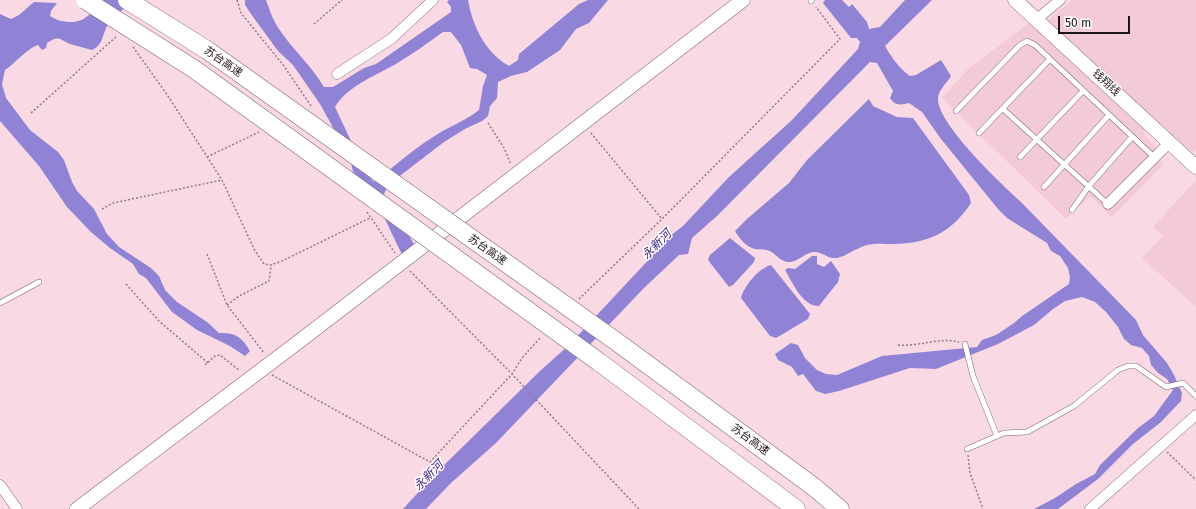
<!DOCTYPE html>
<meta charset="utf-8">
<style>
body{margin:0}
#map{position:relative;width:1196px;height:509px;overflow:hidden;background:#f9dae4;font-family:"Fira Sans",sans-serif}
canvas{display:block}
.scale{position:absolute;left:1058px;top:16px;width:72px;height:18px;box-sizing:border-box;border:2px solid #1f1518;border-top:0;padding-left:5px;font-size:12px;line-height:14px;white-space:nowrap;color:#1f1518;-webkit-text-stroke:3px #fff;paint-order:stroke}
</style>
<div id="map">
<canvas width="1196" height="509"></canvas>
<div class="scale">50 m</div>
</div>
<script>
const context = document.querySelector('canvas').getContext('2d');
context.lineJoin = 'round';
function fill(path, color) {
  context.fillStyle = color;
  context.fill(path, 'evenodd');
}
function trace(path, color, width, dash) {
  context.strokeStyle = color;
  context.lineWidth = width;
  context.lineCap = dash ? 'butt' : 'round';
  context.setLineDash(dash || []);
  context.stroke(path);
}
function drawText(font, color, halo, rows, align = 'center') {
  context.font = font + ' "Fira Sans","Noto Sans SC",sans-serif';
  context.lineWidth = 3;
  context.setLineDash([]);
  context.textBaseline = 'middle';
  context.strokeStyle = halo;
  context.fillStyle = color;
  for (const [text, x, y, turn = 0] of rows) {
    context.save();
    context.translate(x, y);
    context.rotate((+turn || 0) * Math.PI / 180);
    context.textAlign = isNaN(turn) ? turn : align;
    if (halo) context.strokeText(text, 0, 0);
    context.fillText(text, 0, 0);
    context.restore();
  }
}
fill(new Path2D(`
 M1072 0H1196V149L1192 152 1047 21Z
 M1030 22 1145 128 1144 134 1155 147 1163 165 1112 217 1090 196 1066 219 942 98 968 69Z
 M1196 180V307L1142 258 1163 236 1153 227Z`), '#f2cbd7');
fill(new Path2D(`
 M104 0H142C129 5 114 13 107 26 102 36 103 45 92 50 85 48 77 46 70 44 59 39 59 35 47 43L46 48 42 50 38 45C27 48 16 63 5 70L2 84 6 98 30 130 58 152 64 160 72 182 77 191 94 209 107 234 119 247 151 268 159 276 165 290 177 302 207 322 219 333C235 332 242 337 250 351L245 356 230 346 197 330 172 312 146 278 139 274 133 264 110 248 91 232 67 207 39 166 0 121V14L11 19 19 15 34 2 57 3 51 11 50 16C57 20 60 21 68 22 89 23 90 10 104 0Z
 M245 0H266C269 8 272 18 277 26 291 48 311 65 324 87H333L364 68 376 64 451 12V7L447 2 449 0H468C473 27 485 52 509 66L518 60 519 54 579 4 588 0H608L589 23 576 29 560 50 527 72 511 76 498 82 497 98 490 106 488 116 482 121 465 129 444 142 388 185 384 194 414 244 402 254C391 234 372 184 354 175L349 156 320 104 293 65 278 51 251 14 245 5ZM443 32H451L461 45 470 68 477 69 487 75 483 86 479 110C465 121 448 127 433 137 412 150 394 167 374 182L366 173 335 107C348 85 378 75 399 62 414 53 428 43 443 32Z
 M825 0H842L849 7 852 4 867 22 869 29 880 27 905 0H932L885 46C892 58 899 68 910 76L916 75 941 60 951 76C947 83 937 91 938 100 939 125 1001 184 1020 201L1136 320 1143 335 1167 363 1174 375 1182 393 1181 401 1161 422 1133 444 1098 479 1058 509H1034L1055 498 1076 484 1095 474 1100 465 1138 428 1154 416 1173 390 1167 379 1158 373 1151 365 1149 356 1142 348 1131 345 1124 339 1118 327 1106 312 1095 302 1082 297 1065 301 1053 309 1034 325 998 344 936 369 910 368 839 391 825 394 816 391 803 374 798 376 792 367 778 360 775 354 791 343 798 345 805 358 817 370 826 374 837 375 882 356 977 347 982 340 996 335 1014 323 1022 316 1069 284 1070 277 1068 268 1060 256 1051 251 1047 243 1007 218 998 209 941 139 922 112 909 103C901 105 895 106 890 98L893 91 877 63 870 62 717 216 692 238 688 254 679 255 644 288 496 443 451 483 426 509H403L438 471 540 371 569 345 653 255 666 239 683 226 729 177 792 120 858 49 860 42 857 38H851L823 3Z
 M869 99 873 106 897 117 913 118 969 195 971 203C951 233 929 243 894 244 885 244 875 243 867 245 858 247 843 258 836 258 828 259 822 251 813 252 805 253 796 263 788 262 780 261 777 255 770 251 766 249 760 250 755 249 746 247 740 239 735 231L747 219 789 183 807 160Z
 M730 238 755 258 754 262 733 285 729 287 708 260 710 255Z
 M812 256H817V264L824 267 831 261 840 274 838 282 819 306C803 307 792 282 785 270L788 268 795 269Z
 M771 265 810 314 808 319 776 338 770 336 741 298C744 286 759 268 771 265Z`), '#9083d5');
const lane = new Path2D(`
 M811 1 812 0
 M1003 109 1108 204
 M956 111 1020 45 1027 41 1035 45 1154 157
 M979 133 1050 59
 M1020 157 1083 91
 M1044 187 1109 115
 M1072 210 1089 186 1132 137
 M0 303 39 282
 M965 344 973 376 997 436
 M967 449 1004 433 1027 432 1074 406 1118 370 1128 366H1136L1166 387 1183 383 1196 396`);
const street = new Path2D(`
 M1037 19 1060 0
 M337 74 391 39 433 0
 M1108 204 1170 142
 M0 485 17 509
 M1090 509 1196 415`);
const secondary = new Path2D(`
 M1015 0 1196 167
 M77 509 301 340 743 0`);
const highway = new Path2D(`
 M599 362 796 509
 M814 487 840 509`);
trace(lane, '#81666f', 6);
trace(street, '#81666f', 11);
trace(secondary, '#81666f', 15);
trace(highway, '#81666f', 19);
trace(new Path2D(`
 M237 0 241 13 284 66 311 106
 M314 24 342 0
 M133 47 168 96 222 180 255 251 264 264 271 265 282 261 370 218
 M31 113 117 36
 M488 123 504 148 511 165
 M591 133 662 219
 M207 157 259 132
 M102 209 113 203 222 180
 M367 212 395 253
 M207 254 227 305 264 353
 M410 271 512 374 639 509
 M126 284 159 321 208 363
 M579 299 662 219 840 39 816 7
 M227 305 239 296 269 281 271 266
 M898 345C919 347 938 337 959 342
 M205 365 215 356 220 355 240 371
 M272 375 430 462 512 374 522 358 541 337
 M1167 452 1196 480
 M968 455 970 473 983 509`), '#917c83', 1.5, [2, 2]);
trace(lane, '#fff', 5);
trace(street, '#fff', 10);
trace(secondary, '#fff', 14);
trace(highway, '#fff', 18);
const highwayBridge = new Path2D(`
 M85 0 194 69 599 362
 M127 0 207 50 617 342 814 487`);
trace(highwayBridge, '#81666f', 19, []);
trace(highwayBridge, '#fff', 18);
drawText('11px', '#1f1518', '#fff', [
 ["苏台高速",223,62,35],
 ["钱翔线",1106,83,43],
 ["苏台高速",487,250,35],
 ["苏台高速",750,440,36]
]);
drawText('italic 12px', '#381b7b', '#fff', [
 ["永新河",657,245,-45],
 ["永新河",429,476,-45]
]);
</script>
